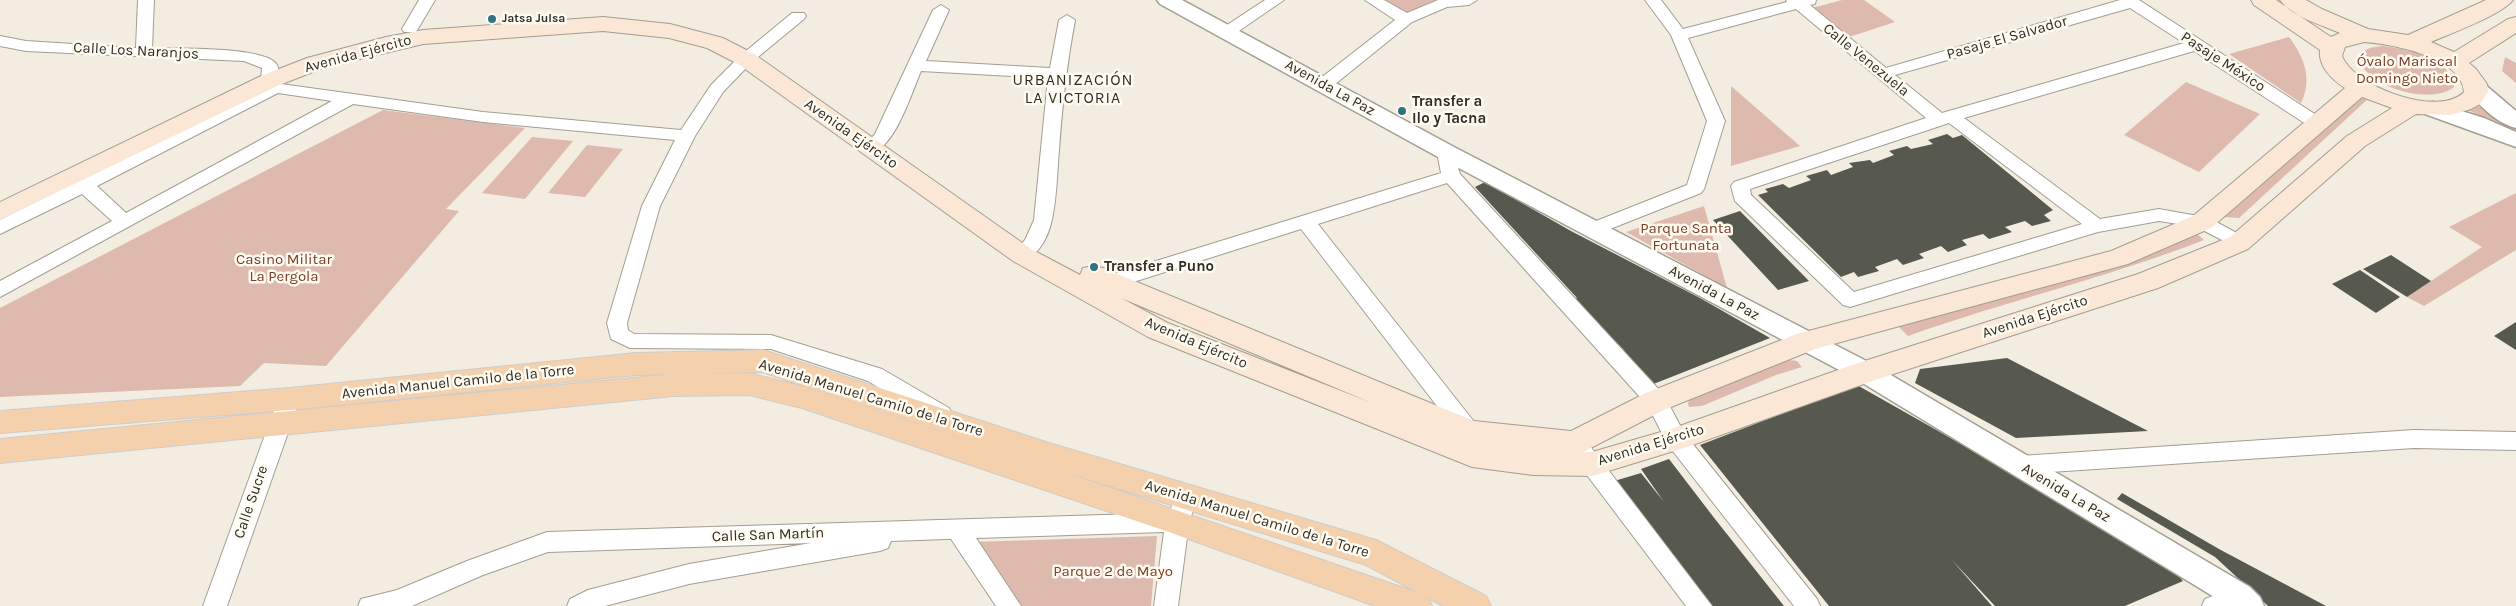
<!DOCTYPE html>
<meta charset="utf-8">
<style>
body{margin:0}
canvas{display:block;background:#f2ede0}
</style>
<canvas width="2516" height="606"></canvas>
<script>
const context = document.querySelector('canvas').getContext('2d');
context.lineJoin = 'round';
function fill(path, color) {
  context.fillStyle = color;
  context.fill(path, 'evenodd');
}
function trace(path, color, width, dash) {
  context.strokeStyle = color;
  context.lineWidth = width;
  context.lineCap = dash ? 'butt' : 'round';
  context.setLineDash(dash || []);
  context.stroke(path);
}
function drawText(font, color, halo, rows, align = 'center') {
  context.font = font + ' Karla,sans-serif';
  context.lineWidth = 5;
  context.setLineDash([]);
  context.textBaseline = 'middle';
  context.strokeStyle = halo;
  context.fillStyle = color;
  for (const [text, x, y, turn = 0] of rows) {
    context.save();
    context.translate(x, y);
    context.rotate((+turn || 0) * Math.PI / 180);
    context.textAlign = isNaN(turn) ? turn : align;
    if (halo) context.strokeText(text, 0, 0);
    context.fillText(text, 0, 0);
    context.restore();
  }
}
fill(new Path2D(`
 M1376 0H1435L1438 5 1412 15Z
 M1842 0H1864L1895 22 1846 38 1812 8Z
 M2289 37C2304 57 2313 79 2301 103L2229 54Z
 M2382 46C2409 49 2439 56 2455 80L2454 87C2432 106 2363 87 2359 57 2365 48 2372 47 2382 46Z
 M2505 57 2516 63V83L2502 71Z
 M2186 82 2260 114 2199 172 2124 135Z
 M1731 86 1800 146 1731 166Z
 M2357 94 2369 98 2239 218 2225 217 2222 213Z
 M2473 105 2489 109 2516 126V133L2468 110Z
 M383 110 525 128 446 209 459 211 326 366 264 363 240 386 0 397V308Z
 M532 137 573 141 525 199 482 193Z
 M587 145 623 149 585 197 548 193Z
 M2516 193V250L2424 306 2407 297 2482 247 2449 227Z
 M1704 206 1727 288 1626 232Z
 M2197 234 2204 240C2107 278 2006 301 1908 336L1898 326Z
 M1789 360 1797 361 1802 367 1776 375 1702 406 1689 407 1688 403 1690 399Z
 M1157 536 1151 606H1015L972 542Z`), '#debaae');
fill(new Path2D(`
 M1947 134 1953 138 1962 135 2053 210 2044 215 2051 221 2032 226 2025 221 2005 227 2012 232 1989 239 1983 234 1962 240 1967 245 1948 252 1941 246 1919 254 1924 258 1903 265 1897 259 1875 267 1879 271 1858 277 1854 272 1841 277 1758 195 1768 192 1765 189 1783 184 1789 188 1811 180 1806 176 1827 170 1831 175 1853 167 1849 163 1870 160 1873 163 1894 155 1889 151 1907 146 1911 149 1933 144 1928 140Z
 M1485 182 1571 231 1700 298 1770 338 1651 385 1623 349 1573 300 1577 298 1475 187Z
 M1740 211 1809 281 1778 290 1713 220Z
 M2391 255 2431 281 2407 297 2363 269Z
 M2360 270 2400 297 2376 313 2332 284Z
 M2516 322V350L2494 336Z
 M2007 358 2148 431 2016 438 1915 383 1920 369Z
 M1857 385 2164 559 2183 581 2125 606H1995L1951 559 1992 606H1829L1700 445Z
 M1669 459 1715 519 1784 606H1709L1611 482 1641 473 1664 502 1641 469Z
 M2122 493 2219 549 2326 606H2268L2215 557 2117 499Z`), '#57594e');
const minor = new Path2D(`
 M138 0H154L152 48C174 49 267 46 277 65 279 68 278 76 277 80L281 84 483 112 681 130 711 85 740 56 792 13H804L806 16 804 19 752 62 723 92 695 136 660 206 627 323 628 330 634 334 771 335 882 369 949 408 952 414 949 420 941 422 933 420 868 381 771 349 630 348 611 339 607 323 642 206 675 140 483 122 353 104 0 297V281L112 221 82 194 0 234V220L265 87 261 81 262 68 244 61 26 51 0 46V36L26 41 136 48ZM278 93 332 101 126 213 97 186Z
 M419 0H435L416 32H404L402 29Z
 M1265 0H1284L1233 35H1221L1219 32 1221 29Z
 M1365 0H1384L1407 13 1438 0H1477L1469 5 1447 7 1412 22 1329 89H1317L1315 85 1317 81 1395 20Z
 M1645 0H1661L1683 29 1787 2 1786 0H1816L1815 4 1810 5 1886 68 2120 0H2139L2324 120 2327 124 2324 128H2312L2194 51 1964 118 2100 219 2159 209 2209 218 2246 238 2249 243 2246 248 2239 249 2197 227 2159 221 2098 232 1850 307 1843 305 1735 201 1731 186 1734 182 1926 118 1796 9 1688 38 1725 121 1704 189 1701 193 1600 233 1593 235 1586 233 1584 229 1586 225 1687 185 1707 121 1671 35ZM2130 8 2184 43 1942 113 1895 75ZM1949 123 2082 224 1854 292 1751 195 1750 189Z
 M941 5 949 10 926 61 1050 68 1059 20 1067 15 1075 20C1067 63 1062 106 1059 150 1057 172 1057 197 1052 219 1049 236 1035 265 1015 260L1012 255 1025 240 1034 220 1048 78 921 71C912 91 892 159 865 152L862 148 875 134 933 10Z
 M1446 146 1452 148 1460 174 1664 395 1684 433 1817 599 1820 606H1794L1668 445 1648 406 1447 183 1318 224 1479 428 1482 434 1479 440 1471 442 1463 440 1301 229 1108 290 1101 288 1098 283 1101 278 1441 173 1437 152 1440 148Z
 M285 402 293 404 296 410 227 606H203L274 410 277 404Z
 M2414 430 2516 432V450L2414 448 2020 474 2012 471 2009 465 2012 459 2020 456Z
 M1582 443 1590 446 1712 606H1686L1574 458 1571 452 1574 446Z
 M1186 489 1194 491 1197 498 1189 522 1178 606H1154L1164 532 976 538 1021 606H996L951 539H946L891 541 888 548 880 551 689 584 605 606H567L570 599 588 590 689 564 811 543 548 552 483 575 412 606H358L361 599 397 590 467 561 547 532 1169 513 1178 491Z
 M2239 586 2248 589 2251 596 2248 603 2241 606H2202L2205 599Z`);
const tertiary = new Path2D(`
 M1157 0H1182L1454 147 1874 365 2250 587 2260 597 2264 606H2229L1856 379 1438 157 1160 4Z
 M2476 81 2483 83 2516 111V128C2496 123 2477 104 2465 87L2469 83Z
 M2433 102 2484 118 2516 132V147L2425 114 2422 109 2425 104Z`);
const secondary = new Path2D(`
 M2251 0H2276L2331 37 2340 33C2322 25 2292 17 2280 0H2306L2322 9 2368 29 2408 35 2486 0H2513C2502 15 2449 34 2431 42L2454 52 2508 19 2516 17V33L2469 63 2476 69 2487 84 2488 92 2480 104 2471 109 2451 115 2416 114 2365 146 2248 249 2158 288 1875 380 1687 447 1592 476 1533 475 1472 467 1148 337 1013 261 738 64 707 48 669 38 603 31 423 44 323 68 277 86 0 220V202L261 76 307 58 386 37 423 30 603 17 670 24 723 38 754 54 1031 249 1080 275 1083 268 1093 266 1103 268 1474 421 1571 431 1646 393 1797 334 2111 251 2193 216 2345 88C2332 80 2318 66 2320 50L2254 5ZM2364 42C2392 44 2462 57 2464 92 2439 118 2354 87 2342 56L2345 47ZM2362 97 2392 108 2347 136 2230 237 2138 274 1855 364 1671 429 1592 452H1583L1666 409 1815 349 2128 264 2211 228ZM1121 298 1372 403 1168 323Z`);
const primary = new Path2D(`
 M763 350 1049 443 1376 540 1486 596 1491 606H1443L1428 598 1432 606H1375L1166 531 802 408 749 395 674 396 0 463V439L674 374 749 373 805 387 1018 457 762 372 636 375 289 410 0 433V411L289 388 636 353ZM1061 471 1366 565 1419 593Z`);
trace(minor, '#a39e92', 2);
trace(tertiary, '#a39e92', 3);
trace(secondary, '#a39e92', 2);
trace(primary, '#cdcdcb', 2);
fill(minor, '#fff');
fill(tertiary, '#fff');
fill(secondary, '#fae7d6');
fill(primary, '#f5d0ac');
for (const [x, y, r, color] of [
 [492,19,5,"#2f7383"],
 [1402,111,5,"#2f7383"],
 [1094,267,5,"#2f7383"]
]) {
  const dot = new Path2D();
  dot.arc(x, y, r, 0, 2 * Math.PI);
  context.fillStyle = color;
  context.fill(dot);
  trace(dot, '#fffbf0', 2);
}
drawText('bold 12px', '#2f2d28', '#fffbf0', [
 ["Jatsa Julsa",502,19]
], 'left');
drawText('15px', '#2f2d28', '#fffbf0', [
 ["Pasaje El Salvador",2007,38,-16],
 ["Calle Los Naranjos",136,51,3],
 ["Avenida Ejército",358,54,-15],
 ["Calle Venezuela",1866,60,39],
 ["Pasaje México",2223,62,33],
 ["Avenida La Paz",1330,88,29],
 ["Avenida Ejército",851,134,35],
 ["Avenida La Paz",1714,293,28],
 ["Avenida Ejército",2035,317,-18],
 ["Avenida Ejército",1196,343,23],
 ["Avenida Manuel Camilo de la Torre",458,382,-6],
 ["Avenida Manuel Camilo de la Torre",871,398,17],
 ["Avenida Ejército",1651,445,-17],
 ["Avenida La Paz",2066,493,31],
 ["Calle Sucre",251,502,-71],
 ["Avenida Manuel Camilo de la Torre",1257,519,17],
 ["Calle San Martín",768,535,-2]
]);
drawText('15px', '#7b3c28', '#fffbf0', [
 ["Óvalo Mariscal",2407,62],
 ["Domingo Nieto",2407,79],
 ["Parque Santa",1686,229],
 ["Fortunata",1686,246],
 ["Casino Militar",284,260],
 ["La Pergola",284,277],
 ["Parque 2 de Mayo",1113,572]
]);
drawText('bold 15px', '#2f2d28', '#fffbf0', [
 ["Transfer a",1412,102],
 ["Ilo y Tacna",1412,119],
 ["Transfer a Puno",1104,267]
], 'left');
context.letterSpacing = '1px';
drawText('16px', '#2f2d28', '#fffbf0', [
 ["URBANIZACIÓN",1073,80],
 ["LA VICTORIA",1073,98]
]);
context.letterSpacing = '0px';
</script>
